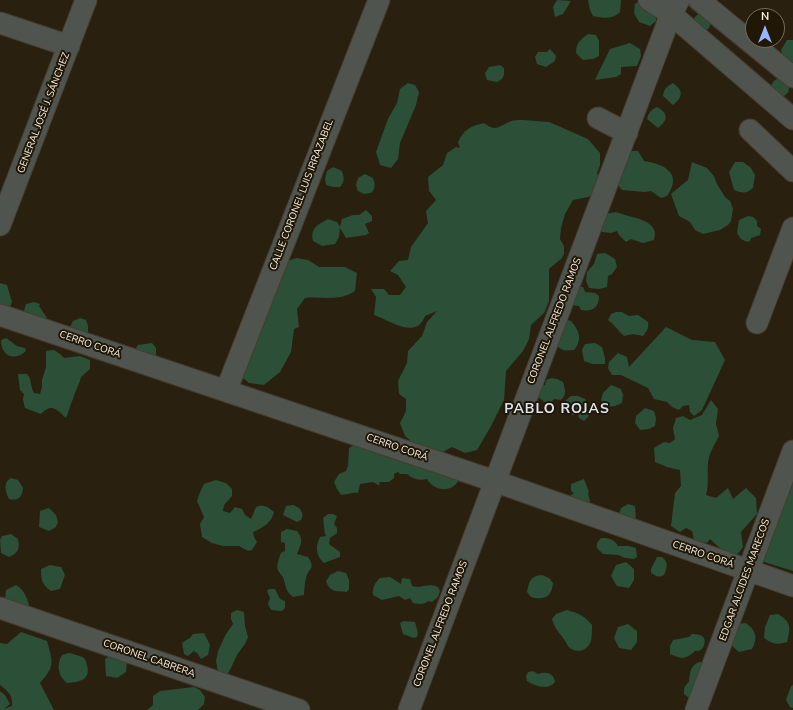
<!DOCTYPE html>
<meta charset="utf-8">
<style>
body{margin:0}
#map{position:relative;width:793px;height:710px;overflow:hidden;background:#2a2010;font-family:"Nunito Sans",sans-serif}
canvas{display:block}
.north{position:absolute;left:745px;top:8px;width:40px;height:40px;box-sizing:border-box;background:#201707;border:1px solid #756d5f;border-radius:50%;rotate:0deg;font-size:11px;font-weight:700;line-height:16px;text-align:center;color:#f5eee4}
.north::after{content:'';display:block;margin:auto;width:14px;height:18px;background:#96b6fd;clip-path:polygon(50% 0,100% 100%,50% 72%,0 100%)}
</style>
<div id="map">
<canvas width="793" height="710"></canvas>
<div class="north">N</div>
</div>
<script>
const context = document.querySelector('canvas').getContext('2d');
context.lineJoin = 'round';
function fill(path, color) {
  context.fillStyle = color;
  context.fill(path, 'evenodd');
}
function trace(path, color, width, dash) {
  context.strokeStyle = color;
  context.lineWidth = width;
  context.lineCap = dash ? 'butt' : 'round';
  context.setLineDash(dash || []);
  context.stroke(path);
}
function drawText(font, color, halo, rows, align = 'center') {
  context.font = font + ' "Nunito Sans",sans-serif';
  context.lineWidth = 4;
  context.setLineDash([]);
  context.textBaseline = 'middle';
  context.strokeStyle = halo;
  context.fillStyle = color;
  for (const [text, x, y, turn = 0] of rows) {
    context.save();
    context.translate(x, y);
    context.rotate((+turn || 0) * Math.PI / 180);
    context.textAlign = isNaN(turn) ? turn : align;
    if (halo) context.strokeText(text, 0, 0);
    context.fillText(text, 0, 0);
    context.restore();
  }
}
fill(new Path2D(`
 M557 0 571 1 563 14 555 17 553 7Z
 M588 0H621L620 12C612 20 603 18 593 16L590 10Z
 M641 0 656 14V21L650 26 639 22 634 13 635 4Z
 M702 12 711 23 709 28 702 33 692 24C694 17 696 15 702 12Z
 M588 34 596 35 599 41V56L593 59 583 60 576 53C576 43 580 40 588 34Z
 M787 40H793V70L786 68 781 50Z
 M630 43 640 49 641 56 637 66 621 67V74L616 77 595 80 610 49Z
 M550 49 556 56 555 61 546 67 537 64 535 57 538 52H547Z
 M500 65 504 68V75L502 79 497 82 487 80 485 73 489 67Z
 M781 77 787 81 789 88 788 93 781 98 770 89C772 82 774 80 781 77Z
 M408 83 415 85 419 92 416 105 400 143 398 159 391 168 380 165 376 152 388 119 397 103 400 89Z
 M673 83C684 91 683 97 673 105L663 96C664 89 666 87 673 83Z
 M657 107C669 114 668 120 658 128L647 119C649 112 651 110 657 107Z
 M523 120 549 122 588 139 600 153V165L597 173 600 182 598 193 588 197 573 200 565 214 561 228 560 239 564 246V254L562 258 549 269V301L544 313 531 325 529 339 523 351 506 371 504 400 490 428 477 450 465 453 452 447 441 453 414 444 405 436 400 423 406 411V399L399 394 398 381 407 363 408 351 422 336 427 322 437 311 425 316C416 340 391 321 374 315L376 297 371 289H384L389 295H400L406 287 398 275 390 271 399 261 408 260 411 247 428 223 426 211 436 200 429 191 428 177 443 165 447 153 456 147 460 148 458 142C465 129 469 127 484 123 496 132 498 127 509 122 513 120 518 120 523 120Z
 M631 151H638L644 161C665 164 683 174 667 196L661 198 651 191 645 192 622 190 617 184 623 159Z
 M692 162 707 168 714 176 717 184 725 197 730 201 733 209 731 221 728 225 720 230 703 234 695 230 690 222 679 216 671 194 688 180Z
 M735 162H743L751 168 755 175 753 188C746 194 742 193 734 190L729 172Z
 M333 167 342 171C344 178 345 181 340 187H333L326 185 325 179 327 171Z
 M365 174 373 178C375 184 376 188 371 193L364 194 358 191 356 185 358 178Z
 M366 210 372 216V221L365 224 369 233 366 235 346 238 340 228 339 237 335 244 322 246 313 241C310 227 318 225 328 219L337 222 340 227 342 219 353 215H359Z
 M616 212C630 218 661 219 654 240L643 243 631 239 626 242 619 235 617 231 611 233 602 232 599 227 605 214Z
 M748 216 753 217 757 221V226L761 229 760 235 751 238 750 241 747 242 741 239 737 233 739 220Z
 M605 253 615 259 617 267 612 274 608 276 607 287 599 289 589 288 586 281 587 272 594 264 597 254Z
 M297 258 308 260 319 267H345L357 273 355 291C339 302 322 296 305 298L297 309 299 327 294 329 291 352 280 372 264 385 249 383 237 373 280 263Z
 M0 283 7 285 12 302 9 310 0 316Z
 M576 287H583L585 292 595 293 599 296C599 308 592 312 581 310L579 306 570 305Z
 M34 302 40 304 39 306 47 318 43 320 22 318 26 304Z
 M616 312H622L629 316 638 315 648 322C649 328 647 331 643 336L633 334 624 336C618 331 615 325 608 320L611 314Z
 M80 318 86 320 88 326V333L71 334 70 327 73 321Z
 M564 319 571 321C579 330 583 340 574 350 566 351 562 351 556 345Z
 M666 327 692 340 715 342 725 360 702 410 694 416 690 412 689 405 683 406 679 410 672 407 667 402 654 399 648 388 621 375H612L608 368 609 362 618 353 627 357 629 367Z
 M6 338 17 346 25 348 26 351C14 362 1 356 1 340Z
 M152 343 156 348V355L152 359 135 350 138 345Z
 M595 343 602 347 605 358V364H593L584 361 582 350 585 344Z
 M54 350 60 354 64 358 80 356 90 360V369L81 377C79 386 75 391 73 399 70 405 69 411 66 418 56 409 52 403 41 414L25 408 23 399 24 394 20 390 18 374H27C32 379 30 386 34 393L40 394 42 387V380L46 367V351Z
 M552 378 557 379 563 382C565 389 567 395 561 400L554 399 551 403 547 404 538 397 537 391 539 386 545 385 546 380Z
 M611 385 621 389 623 395 622 403 615 406 606 407 601 400 603 393Z
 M571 396H578L585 399 587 403 586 409 589 410V416L584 421 579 418 578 414 573 415 568 414 564 405 566 400Z
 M711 400 718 409 716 424 719 436C715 444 709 453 708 463 707 474 709 484 706 495L716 498 728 488 733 499 746 488 756 498 757 514 741 532 743 547 736 556 726 554 710 539 707 543 694 540 692 531 686 528 680 532 671 526 675 493 681 486 680 470 667 467 655 462 654 448 664 442 670 443 675 439 673 428 676 418 683 416 690 420 702 415Z
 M645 408 654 411 656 418 655 426 649 429 640 430 635 423 636 416Z
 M354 445 360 446 369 450 375 448 459 480C451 493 435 492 427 479 420 481 412 479 407 474H400L398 472 394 474V478L389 482H379L380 486 373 482 360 484 358 493C351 492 348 495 341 495L337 489 334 482 339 474 346 471 348 466 349 448Z
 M11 478 18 480 23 488C22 498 18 501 9 499 5 492 3 482 11 478Z
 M584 479 589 492 588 494 590 501 588 504 570 501 571 495 574 493 571 491V484Z
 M216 480 226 483 232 489V496L224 505 223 511 230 513 235 507 242 509 245 515 251 519 256 507C264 504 268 507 274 512 272 523 262 528 253 532L254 537 257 542 252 550 248 551 239 546H223L212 543 202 537 200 524 204 517 197 501 200 492 204 484Z
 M793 481V571L761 561Z
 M628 504 635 506 636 519 632 523 619 514 621 508Z
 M293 505C300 507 305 513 301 520L297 522 283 515 286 506Z
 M49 508 56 515 58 522 56 527 49 531 39 527 40 511Z
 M328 514H333L337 516 334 524 337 528V533L330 538 329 544 340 552V557L324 563C316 556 315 547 320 537L326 536 325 534 323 518Z
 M287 529 297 531C304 540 301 544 297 554L308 557C316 569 309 567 306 578 305 583 304 589 304 595L293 597C285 591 286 585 283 577 282 575 280 574 279 572 275 567 279 558 281 553L285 551V543L281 542V532Z
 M11 534 18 539C20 549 18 553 9 557L1 553 0 540 2 536Z
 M601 538C610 538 614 539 618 546H629L636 548 637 557 634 559 625 558 618 555 603 554 597 548V543Z
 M657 557H662C669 562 667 568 664 575 658 578 656 576 651 573V569Z
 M626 562 634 569V580L629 588 617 586 611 576 616 565Z
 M50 565 61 567 65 575 60 589 51 591C42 585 41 579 41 569Z
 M338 571 346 573 349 580V589L347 592C337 591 330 593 326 581L330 575Z
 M542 575 549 578 553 583C552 596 545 601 531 597L527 592C529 582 530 576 542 575Z
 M390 577 401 584 402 578 410 579 412 586C421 589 428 582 438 587L440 591 438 597 432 602 428 601C424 605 418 604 413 603L410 598 405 600 399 596 382 600 373 595C372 587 375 583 380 578Z
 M16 585C24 590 27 597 29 605L27 610 5 599 6 590Z
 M269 589H275L280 599 285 601V608L282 611 271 610 268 604 270 598 267 591Z
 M237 610 244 612 245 626 248 637 245 644 237 655 229 672 225 675 218 672 216 661 218 651 226 634 233 624 231 619V613Z
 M567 610C578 613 585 616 592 625 592 630 592 636 591 641 588 650 578 654 570 648 567 646 566 641 563 638 558 631 554 627 552 619L556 614Z
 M778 614C791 622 791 627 787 642 777 645 772 644 764 638L765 627 770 615Z
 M404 621 415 622 418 633 417 637 414 638 403 634 400 623Z
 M746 623C756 630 758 638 752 649L739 652 731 645 737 624Z
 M628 624 637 631V642L631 650 619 648 614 638 618 627Z
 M21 632 47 641C53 663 55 666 40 683L54 710H0V691L5 695 10 704 4 709 12 706C13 695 8 691 0 685V643L7 644Z
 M204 633 210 645 208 655 201 659 198 654 194 651 188 656 184 654 182 643 190 638 193 634Z
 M692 634C702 634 708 637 703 648L699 651H694V652C684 660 681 659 670 654V646L673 640 689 637Z
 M69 653C73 654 78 655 82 657 85 658 86 661 87 665 91 680 80 682 67 683 58 676 56 665 62 655Z
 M111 655 127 660 126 672 117 678 106 676 105 659Z
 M699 662H703L694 697 689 698 684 694C684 688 684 686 689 682 690 672 690 666 699 662Z
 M533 671 538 674C546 671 554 673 555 682 548 691 535 686 527 681L526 676 528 672Z
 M793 685V708L790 707 786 700 791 686Z
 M194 687 200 690 205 697 204 704 198 710H147L153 705V696L160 691Z`), '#2b4f37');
const minor = new Path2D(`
 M649 0 671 14 793 119
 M699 0 793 77
 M0 23 69 46
 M598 118 627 133
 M750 130 793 171
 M0 225 86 0
 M0 315 494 481 793 586
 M757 323 793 228
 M226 391 379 0
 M0 608 299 710
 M409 710 671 14 679 0
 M696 710 793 451`);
trace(minor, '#463d2e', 23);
trace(minor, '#4f554e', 21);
drawText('10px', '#f5eee4', '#201707', [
 ["GENERAL JOSÉ J. SÁNCHEZ",44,113,-69],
 ["CALLE CORONEL LUIS IRRAZABEL",302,195,-69],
 ["CORONEL ALFREDO RAMOS",555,321,-69],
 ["CERRO CORÁ",90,345,19],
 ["CERRO CORÁ",397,448,19],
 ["CERRO CORÁ",703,555,19],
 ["EDGAR ALCIDES MARECOS",745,580,-70],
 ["CORONEL ALFREDO RAMOS",441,624,-69],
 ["CORONEL CABRERA",149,659,19]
]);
context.letterSpacing = '1px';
drawText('bold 14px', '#dde4f1', '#201707', [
 ["PABLO ROJAS",557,410]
]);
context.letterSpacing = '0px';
</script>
